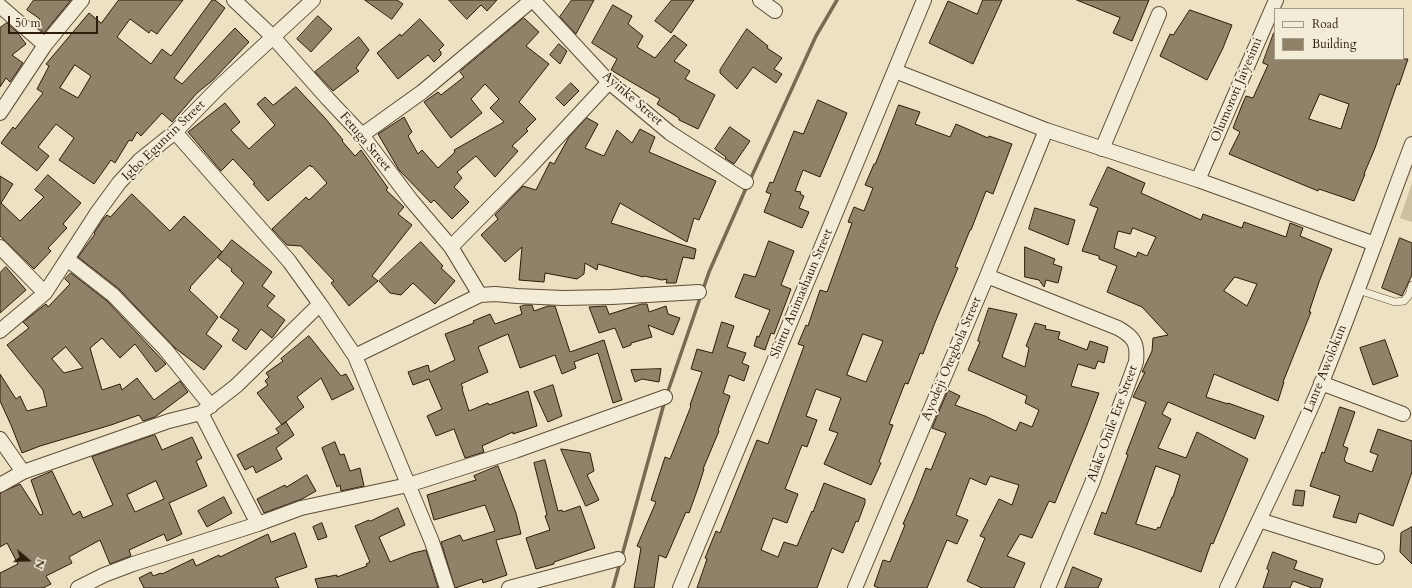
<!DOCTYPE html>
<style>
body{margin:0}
#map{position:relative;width:1412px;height:588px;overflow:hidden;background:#ece1c2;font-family:Cardo,serif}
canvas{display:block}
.legend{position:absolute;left:1274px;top:8px;width:130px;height:52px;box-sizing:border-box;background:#f3ecd7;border:1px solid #a49985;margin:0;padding:5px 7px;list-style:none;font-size:12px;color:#2d1c09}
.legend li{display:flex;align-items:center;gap:8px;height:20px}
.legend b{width:20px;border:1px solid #a49985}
.north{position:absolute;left:8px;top:540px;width:40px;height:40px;-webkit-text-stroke:3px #f3ecd7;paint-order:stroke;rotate:109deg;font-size:11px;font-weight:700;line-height:16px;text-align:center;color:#2d1c09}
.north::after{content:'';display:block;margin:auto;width:14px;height:18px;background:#2d1c09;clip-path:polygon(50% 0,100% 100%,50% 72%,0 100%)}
.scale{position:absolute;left:8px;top:16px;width:90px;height:18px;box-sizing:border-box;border:2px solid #2d1c09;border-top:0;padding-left:5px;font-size:12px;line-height:14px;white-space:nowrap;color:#2d1c09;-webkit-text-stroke:3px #f3ecd7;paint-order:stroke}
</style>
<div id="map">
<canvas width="1412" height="588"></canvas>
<ul class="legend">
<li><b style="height:5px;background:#f3ecd7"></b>Road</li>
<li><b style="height:11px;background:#908269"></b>Building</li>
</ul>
<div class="north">N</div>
<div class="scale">50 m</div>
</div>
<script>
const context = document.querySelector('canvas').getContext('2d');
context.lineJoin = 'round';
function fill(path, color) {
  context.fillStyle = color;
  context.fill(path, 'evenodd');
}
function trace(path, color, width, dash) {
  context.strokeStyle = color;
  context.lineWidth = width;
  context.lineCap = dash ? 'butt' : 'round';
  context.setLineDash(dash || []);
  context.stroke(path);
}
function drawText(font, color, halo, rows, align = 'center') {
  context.font = font + ' Cardo,serif';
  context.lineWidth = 4;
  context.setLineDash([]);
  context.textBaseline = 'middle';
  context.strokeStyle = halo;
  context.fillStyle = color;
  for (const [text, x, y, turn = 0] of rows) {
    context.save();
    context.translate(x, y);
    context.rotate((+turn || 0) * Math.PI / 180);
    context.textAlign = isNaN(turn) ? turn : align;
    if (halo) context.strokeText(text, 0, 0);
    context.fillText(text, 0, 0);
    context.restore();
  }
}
fill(new Path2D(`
 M1412 183V222L1400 218Z`), '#ccc0a3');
trace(new Path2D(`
 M750 180 816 36 837 0
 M667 394 709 272 747 186
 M613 588 665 400`), '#796a52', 3.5);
const building = new Path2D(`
 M34 0H71L44 33 35 25 40 19 27 10Z
 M119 0H183L157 34 151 30 149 33 130 19 117 37 151 64 162 49 171 56 212 0H215L225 8 174 78 182 84 235 28 249 42 213 80 197 93 172 122 162 113 141 136 137 132 132 141 129 140 115 163 111 160 94 184 59 160 74 138 56 124 38 147 49 156 37 171 1 143 13 127 15 129 43 93 37 89 49 66 46 64 89 13 101 23ZM75 65 91 76 78 98 60 88Z
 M365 0H397L403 4 392 19Z
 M449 0H497L487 11 481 5 467 19Z
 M572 0H594L576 34 560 17Z
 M672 0H694L671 33 655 21Z
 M983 0H1002L973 64 929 43 948 1 977 14Z
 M1077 0H1149L1132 41 1113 33 1120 18Z
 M613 5 632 16 628 24 643 36 637 47 655 58 674 35 687 45 674 61 690 71 685 79 715 95 698 129 679 120V118L657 104 660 99 611 70 617 59 592 43Z
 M1190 10 1232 25 1223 48 1207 80 1160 56 1170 34 1173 35Z
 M318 16 332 29 311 52 297 39Z
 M524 18 539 32 526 46 549 64 519 102 536 119 526 129 528 131 512 146 518 151 495 177 476 156 457 172 462 178 454 187 469 202 452 219 434 200 431 203 399 170 378 134 404 117 412 132 408 136 418 154 422 150 438 168 455 152 454 150 504 122 490 108 499 99 485 84 471 99 482 113 451 138 424 102 438 92 441 95 464 77 460 72Z
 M420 19 444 45 439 50 441 52V55L434 62 428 55 398 79 377 53 400 34 401 36Z
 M7 23 17 32 26 44 12 55 23 63 10 82 6 78 0 87V28Z
 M747 29 768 46 767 48 782 58 774 69 782 74 776 83 753 67 737 89 720 73V70Z
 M1274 33H1275V59H1408L1399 85 1397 84 1375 148 1364 174H1365L1354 201 1319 189 1318 191 1229 154 1240 132 1233 128 1242 105 1246 96 1253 98 1268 65 1263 63ZM1320 94 1349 104 1341 129 1309 119Z
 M359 37 369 50 356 68 359 71 333 91 315 72Z
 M559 44 567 51 560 64 550 55Z
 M571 83 579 91 564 106 556 98Z
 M296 87 325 118 343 140 342 141 355 156 361 150 388 188 386 190 404 207 398 214 412 225 372 276 378 281 349 306 331 283 334 281 301 246 287 245 272 229 306 197 309 200 327 183 312 166 311 167 310 165 268 201 253 184 255 183 233 159 221 171 188 132 225 103 240 122 231 130 249 149 275 125 257 104 265 97 273 105Z
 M818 100 847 113 820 177 803 170 795 191 801 192 800 194 804 196 799 208 809 212 802 228 764 212 771 194 766 192 770 182 773 183 794 131 803 134Z
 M899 105 920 112 915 124 950 137 956 124 988 138 989 136 1012 144 993 194 986 191 971 230H970L955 267 958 268 934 325 923 354 920 353 908 384 905 383 889 424 893 425 879 462 881 463 871 485 824 464 838 433 829 430 841 398 816 389 806 416 817 420 807 447 802 445 785 489 798 494 787 523 773 518 761 550 778 557 784 542 797 546 812 511 813 512 824 483 865 499V503L858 522 856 521 843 553 832 548 817 588H697L707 559 705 558 716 531 720 533 757 440 768 444 804 346 798 344 806 325 808 326 820 290 827 292 852 223 848 222 854 207 864 211 873 188 865 185 874 164H875ZM863 334 883 341 866 382 847 375Z
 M587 118 598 124 585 148 604 156 617 130 632 143 640 129 655 137 649 152 716 181 699 220 694 218 687 242 620 203 611 223 696 249 694 259 683 257 676 283H666L667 279 662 280 644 276 643 277 598 264 597 270 585 263 584 274 577 279 545 273 544 282 519 280 522 247 505 262 481 235 498 219 495 215 523 186 536 190 550 162 554 164 569 137Z
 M730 127 750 141 734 164 725 158 726 157 715 149Z
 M1108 167 1145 183 1141 193 1201 220 1203 214 1242 228 1244 222 1286 237 1290 223 1303 228 1300 236 1332 249 1319 282 1309 312H1311L1283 382H1284L1278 401 1214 374 1206 397 1228 404V403L1264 416 1255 439 1168 402 1162 414 1171 419 1158 448 1186 458 1197 432 1248 459 1213 544 1211 543 1201 572 1141 550 1094 534 1102 512 1106 514 1128 455 1126 454 1146 402 1133 397 1145 372H1142L1152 351 1153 338 1168 335 1142 307 1107 292 1117 266 1099 259V256L1082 251 1098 208 1090 205ZM1133 228 1156 237 1147 256 1138 252 1136 257 1114 248 1118 231 1130 234ZM1235 277 1257 284 1247 306 1224 291ZM1156 466 1180 475 1173 497H1172L1160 528 1158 527 1156 530 1136 524Z
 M48 175 81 203 63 224 67 228 48 248 51 251 34 269 0 236V176L13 184 1 203 20 221 44 197 35 190Z
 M132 194 170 231 184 216 222 252 190 287 191 288 189 290 218 317 206 334 222 346 204 370 175 348 119 289 78 257 95 234 94 233 104 218 107 215 110 217Z
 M1035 208 1075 220 1068 245 1029 229Z
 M1400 238 1412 243V275L1402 296 1382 288Z
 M232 240 272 272 262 286 275 296 267 306 285 320 272 338 261 329 246 350 232 340 239 330 220 317 244 283 231 271 232 269 218 258Z
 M769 241 794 251 781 285 791 289 774 334 771 333 765 350 754 346 757 336 759 337 770 310 735 297 744 274 755 277Z
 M421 242 443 266 441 268 455 281 435 304 413 283 401 295 390 293 379 281Z
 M1025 247 1055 259 1053 264 1062 267 1058 283 1046 280 1044 287 1039 280 1025 277Z
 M6 267 26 290 0 313V273Z
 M71 273 107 301 166 364 156 372 135 344 120 358 102 338 90 348 102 390 120 384 122 390 137 378 154 400 180 381 188 392 155 417 143 421 139 415 111 425 40 446 22 453 11 425 0 401V374L16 399 20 396 27 411 47 406 43 390 7 345 29 328 23 322 46 304 48 307 70 284 65 279ZM66 347 83 368 64 373 52 359Z
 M642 304H647L649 312 666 306 668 314 680 318 673 335 648 325 652 337 631 343V345L623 348 615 328 599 333 589 307 606 306 609 314Z
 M525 305H532L534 311 548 306H555L570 352 604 340 622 400 613 403 598 353 574 362 576 368 562 374 555 355 520 368 508 334 478 347 488 372 461 384 463 388 462 389 469 411 488 403 489 405 528 391 537 426 513 434V432L482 446 484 452 465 458 454 429 436 436 427 416 442 409 429 379 413 385 408 372 428 365 430 372 455 360 445 334 474 323 473 321 490 314 495 324 522 314 520 307Z
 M989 308 1017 314 1002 357 1025 367 1029 348 1026 346 1035 323 1046 326 1045 329 1060 332 1058 339 1087 350 1090 341 1108 347 1104 363 1098 361 1095 369 1078 364 1071 386 1099 393 1087 425 1055 503 1049 501 1032 538 1020 534 1007 556 1025 563 1014 588H982L967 581 985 538 980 536 999 499 1012 505 1019 485 990 476 986 485 970 478 956 515 968 520 957 544 947 540 927 588H879L874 586 883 560 890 562 905 525 903 524 914 499 926 468 931 470 946 433 932 428 948 390 960 396 955 405 985 416 1016 431 1020 422 1032 427 1039 410 1025 403 1027 396 968 370 980 342 978 341Z
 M722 322 734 326 727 347 746 353 742 363 749 366 744 381 729 375 723 393 730 396 718 430 719 431 703 469H704L698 488 689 513 686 512 666 558 659 555 654 588H634L641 548 637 546 656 502 651 500 665 457 670 459 691 406 690 405 702 372 691 369 697 349 712 353Z
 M309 336 341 376 346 374 354 389 332 400 321 378 297 397 304 407 282 425 257 393 268 385 265 381 269 377 266 373 283 361 281 359Z
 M1385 340 1398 376 1373 385 1360 348Z
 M661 369 659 382 642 379 635 382 631 370Z
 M553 385 562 416 548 422 534 392Z
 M1340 407 1355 412 1343 446 1348 448 1344 460H1345V462L1372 472 1378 455 1370 452 1378 429 1412 441V472L1393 526 1359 513 1356 523 1333 517 1340 496 1310 486 1322 452 1324 453Z
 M286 422 294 435 276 448 282 459 256 473 253 466 245 470 237 455 279 433 276 429Z
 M155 435 162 450 192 437 202 458 196 461 207 486 169 503 182 534 167 541 164 534 129 550 131 556 110 564 100 540 69 557 72 563 46 576 51 584 43 588H0V573L18 564 7 543 0 547V493L20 484 40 515 43 514 31 480 52 471 73 515 80 511 83 518 113 505 92 457ZM156 481 164 499 135 512 127 495Z
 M335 442 340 455 344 454 350 471 360 468 364 486 341 491 340 485 337 487 322 448Z
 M561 449 590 453 594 471 587 475 599 500 586 506Z
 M545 460 558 511 562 510 563 512 580 506 595 548 554 562V564L536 569 526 538 550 530 545 516 547 515 534 463Z
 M498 466 516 513 521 534 496 540 507 575 483 583 482 579 455 588 441 542 460 535 463 541 495 531 485 505 434 520 427 495 476 480 474 476Z
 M307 475 316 491 302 499 264 513 257 499 285 485 286 487Z
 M1296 490 1305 491 1303 506 1293 505Z
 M224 497 232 513 207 527 198 511Z
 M398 508 405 525 379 537 390 562 413 553 426 550 438 588H318L315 579 337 575V577L367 566 366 564 370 562 355 526 369 520 370 521Z
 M322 523 327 537 318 540 313 527Z
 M1412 527V564L1400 552 1401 533Z
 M295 533 307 567 275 578 279 588H144L139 578 151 572 153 576 161 573 162 574 193 559 196 566 219 555 220 557 268 534 271 542Z
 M1273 552 1297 561 1294 569 1323 579 1320 588H1312L1293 581 1290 588H1263L1269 570 1267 569Z
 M1073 567 1102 579 1098 588H1065Z`);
fill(building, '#908269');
trace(building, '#2d1c09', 1);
const lane = new Path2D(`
 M1358 290 1395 302 1404 301 1409 295 1412 285`);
const street = new Path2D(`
 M234 0 273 37 328 99 362 135 411 200 451 247 480 295
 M533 0 609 82 670 133 746 182
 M760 0 775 11
 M0 6 45 45
 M895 71 1046 130 1198 180 1375 244
 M0 113 45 45 82 0
 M175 132 289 261 320 304 355 356 432 542 447 588
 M362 135 422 92 532 0
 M1102 149 1159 14
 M1198 180 1276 0
 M0 247 45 293
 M451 247 528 169 609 82
 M67 259 113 295 165 349 211 406
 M987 276 1118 328C1134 337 1138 343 1136 362L1092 483 1048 588
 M0 331 45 293 97 213 119 183 140 160 175 132 220 86 313 0
 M355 356 480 295 495 294 517 296 563 298 612 297 699 292
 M1321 383 1403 414
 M201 413 258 524
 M0 439 23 472
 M0 485 23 472 169 421 201 413 236 386 320 304
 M1259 520 1377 557
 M78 588 104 575 133 564 258 524 301 508 408 485 515 451 665 397
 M509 588 618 559
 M680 588 924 0
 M855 588 987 276 1046 130
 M1227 588C1259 519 1293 452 1322 382 1354 303 1382 223 1412 144`);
trace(lane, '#5d4d37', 8);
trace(street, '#5d4d37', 16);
trace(lane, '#f3ecd7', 7);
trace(street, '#f3ecd7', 14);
drawText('13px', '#2d1c09', '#f3ecd7', [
 ["Olumoroti Jaiyesimi",1237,90,-67],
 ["Ayinke Street",632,99,41],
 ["Igbo Egunrin Street",164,141,-44],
 ["Fetuga Street",365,142,50],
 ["Shittu Animashaun Street",802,294,-67],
 ["Ayodeji Otegbola Street",952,359,-67],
 ["Lanre Awolokun",1326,369,-68],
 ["Alake Onile Ere Street",1113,424,-70]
]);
</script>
